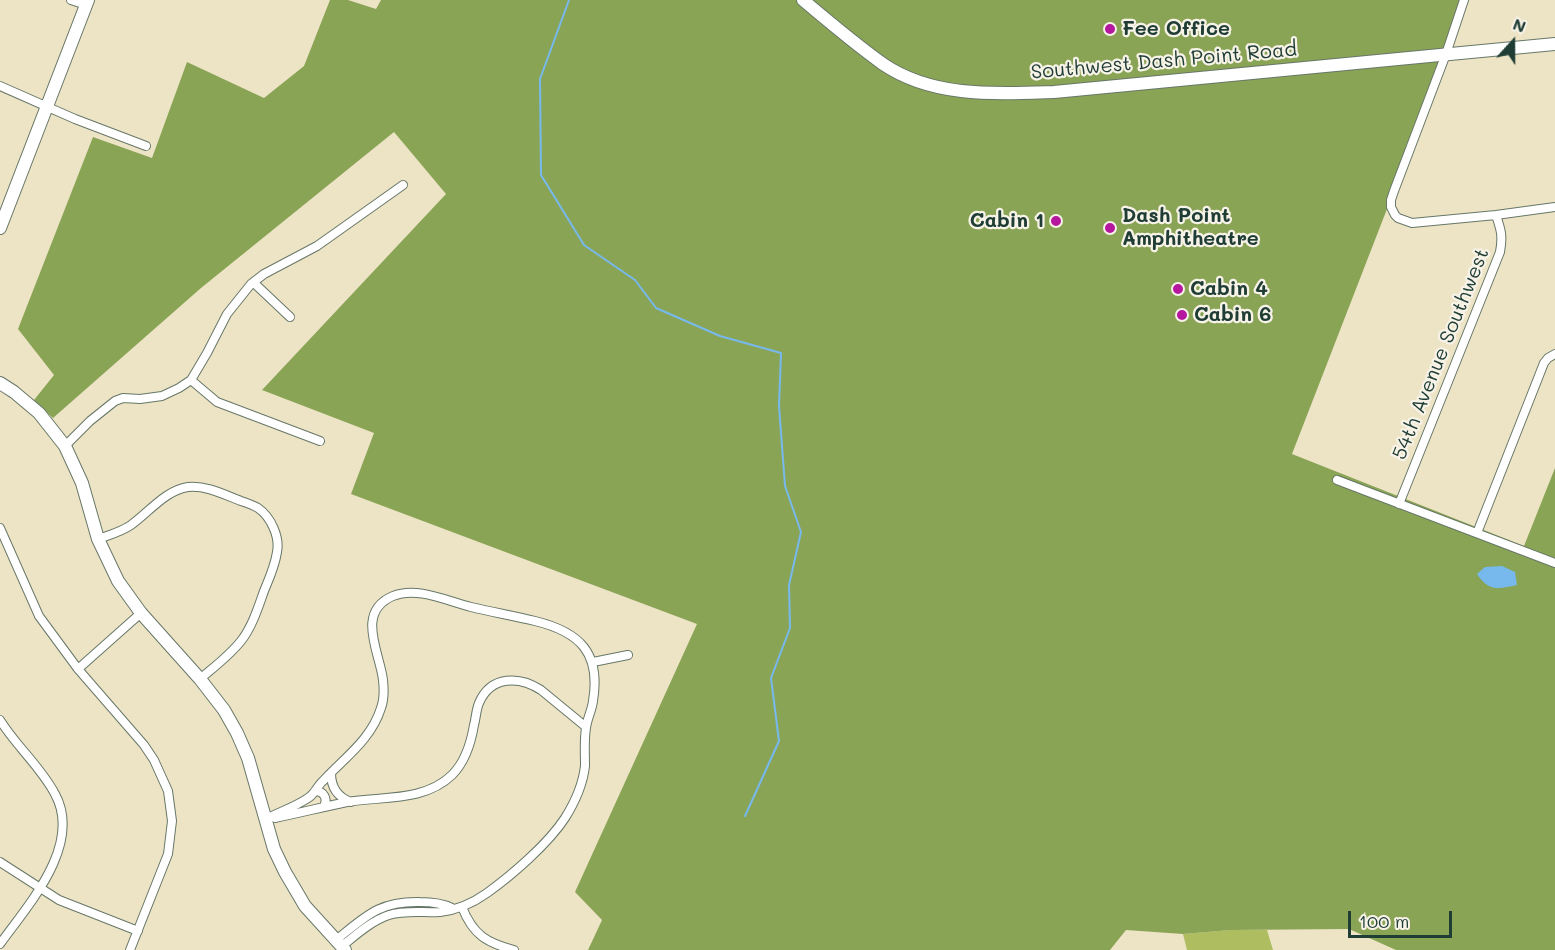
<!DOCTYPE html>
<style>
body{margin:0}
#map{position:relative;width:1555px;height:950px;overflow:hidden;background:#ede4c6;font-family:Mali,sans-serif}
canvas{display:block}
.north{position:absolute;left:1483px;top:12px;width:60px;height:60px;-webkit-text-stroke:4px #f7f3e8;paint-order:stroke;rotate:21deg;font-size:16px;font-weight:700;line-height:24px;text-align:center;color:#1f3d34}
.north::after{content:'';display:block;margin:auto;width:21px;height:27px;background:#1f3d34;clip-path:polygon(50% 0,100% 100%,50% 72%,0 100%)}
.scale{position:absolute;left:1348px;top:911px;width:104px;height:27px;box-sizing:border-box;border:3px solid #1f3d34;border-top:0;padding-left:8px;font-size:18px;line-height:21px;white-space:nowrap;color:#1f3d34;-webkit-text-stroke:4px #f7f3e8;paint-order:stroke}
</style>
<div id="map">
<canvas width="1555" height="950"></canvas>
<div class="north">N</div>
<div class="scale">100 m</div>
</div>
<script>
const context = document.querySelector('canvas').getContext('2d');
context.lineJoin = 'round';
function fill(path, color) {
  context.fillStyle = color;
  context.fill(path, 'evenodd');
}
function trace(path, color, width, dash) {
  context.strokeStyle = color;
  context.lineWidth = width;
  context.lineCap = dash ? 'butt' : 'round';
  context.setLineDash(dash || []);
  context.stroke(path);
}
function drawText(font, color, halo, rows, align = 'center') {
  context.font = font + ' Mali,sans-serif';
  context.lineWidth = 4.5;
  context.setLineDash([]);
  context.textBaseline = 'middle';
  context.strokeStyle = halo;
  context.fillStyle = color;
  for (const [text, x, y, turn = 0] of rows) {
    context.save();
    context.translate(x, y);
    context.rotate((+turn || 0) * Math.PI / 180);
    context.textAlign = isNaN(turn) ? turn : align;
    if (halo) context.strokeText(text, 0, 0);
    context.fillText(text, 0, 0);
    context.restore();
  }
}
fill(new Path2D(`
 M1231 930H1267L1273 950H1187L1183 934Z`), '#adbd60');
fill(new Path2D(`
 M330 0H348L376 9 381 0H1468L1292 454 1524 546 1555 468V950H1396L1349 929 1231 930 1183 934 1126 930 1110 950H588L602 920 575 892 697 624 351 494 374 433 262 390 446 194 394 132 201 288 53 418 34 400 54 375 18 329 93 137 152 158 187 62 264 98 304 66Z`), '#8aa456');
fill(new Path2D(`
 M1502 566 1515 572 1517 585C1498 589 1489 592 1477 574L1485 567Z`), '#77b9ec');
trace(new Path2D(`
 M569 0 540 79 541 175 584 245 635 280 656 308 720 336 781 353 779 406 785 486 801 532 789 585 790 628 771 678 779 741 745 816`), '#77b9ec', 2);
const street = new Path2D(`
 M71 0 86 5
 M1464 0 1446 54 1394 191 1391 200V207L1395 215 1398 218 1412 223 1496 215 1555 207
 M0 86 75 119 146 146
 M254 283 290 317
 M191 380 217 402 320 441
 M65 446 90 421 115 401 123 398 140 399 162 396 179 388 191 380 207 353 227 314 251 284 264 274 317 246 403 185
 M1337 480 1555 563
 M1399 504 1500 252C1503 236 1501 230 1496 215
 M0 528 39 616 78 669 144 745 154 760 168 791 172 821 168 854 130 950
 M1477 533 1544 363 1548 358 1555 354
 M98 539C109 535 121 532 131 525 149 512 166 490 188 487 206 485 225 495 241 501 247 503 253 505 258 508 271 517 280 537 277 552 275 566 269 579 264 591 258 608 252 627 241 641 229 656 214 667 200 679
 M593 662 628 655
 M78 669 141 613
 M0 720C16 746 41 767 55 794 83 845 28 905 0 944
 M331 773C331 787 337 797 351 802
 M315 791C324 791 328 799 324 806
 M275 818C299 813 323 807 347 802 382 796 424 802 452 775 465 762 471 743 474 725 476 718 476 710 479 703 491 675 520 676 541 690L586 727
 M266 819C279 812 295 807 308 798 315 794 317 786 323 781 344 758 371 740 381 708 384 700 384 689 383 680 380 653 355 612 393 596 417 586 447 601 471 607 492 612 514 616 535 621 580 632 601 653 593 701 592 710 587 719 586 728 584 740 585 753 585 766 583 784 575 802 565 818 548 844 512 875 487 893 473 903 457 910 440 912 423 913 405 910 389 915 371 921 356 935 342 946
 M0 862 59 900 138 931
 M462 907C473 935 487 943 514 950
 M336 940C366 916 379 901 420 902 432 902 442 903 452 908`);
const secondary = new Path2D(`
 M803 0C829 22 855 44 883 64 933 98 996 94 1054 92L1555 44
 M0 228 88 0
 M0 383 14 392 39 413 65 446 82 483 98 539 118 581 141 613 200 679 224 710 237 733 248 758 274 849 285 872 305 906 345 950`);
trace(street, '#677767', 10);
trace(secondary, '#677767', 14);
trace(street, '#fff', 8);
trace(secondary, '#fff', 12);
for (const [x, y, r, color] of [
 [1110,29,6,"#b5179e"],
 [1056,221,6,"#b5179e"],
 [1110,228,6,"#b5179e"],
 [1178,289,6,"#b5179e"],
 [1182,315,6,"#b5179e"]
]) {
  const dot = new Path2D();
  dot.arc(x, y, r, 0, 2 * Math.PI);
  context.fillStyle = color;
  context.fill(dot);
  trace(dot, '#f7f3e8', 2);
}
drawText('bold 20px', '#1f3d34', '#f7f3e8', [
 ["Fee Office",1122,29],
 ["Dash Point",1122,216],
 ["Amphitheatre",1122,239],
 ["Cabin 1",1044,221,"right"],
 ["Cabin 4",1190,289],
 ["Cabin 6",1194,315]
], 'left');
drawText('20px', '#1f3d34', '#f7f3e8', [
 ["Southwest Dash Point Road",1164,61,-5],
 ["54th Avenue Southwest",1441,354,-68]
]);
</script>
